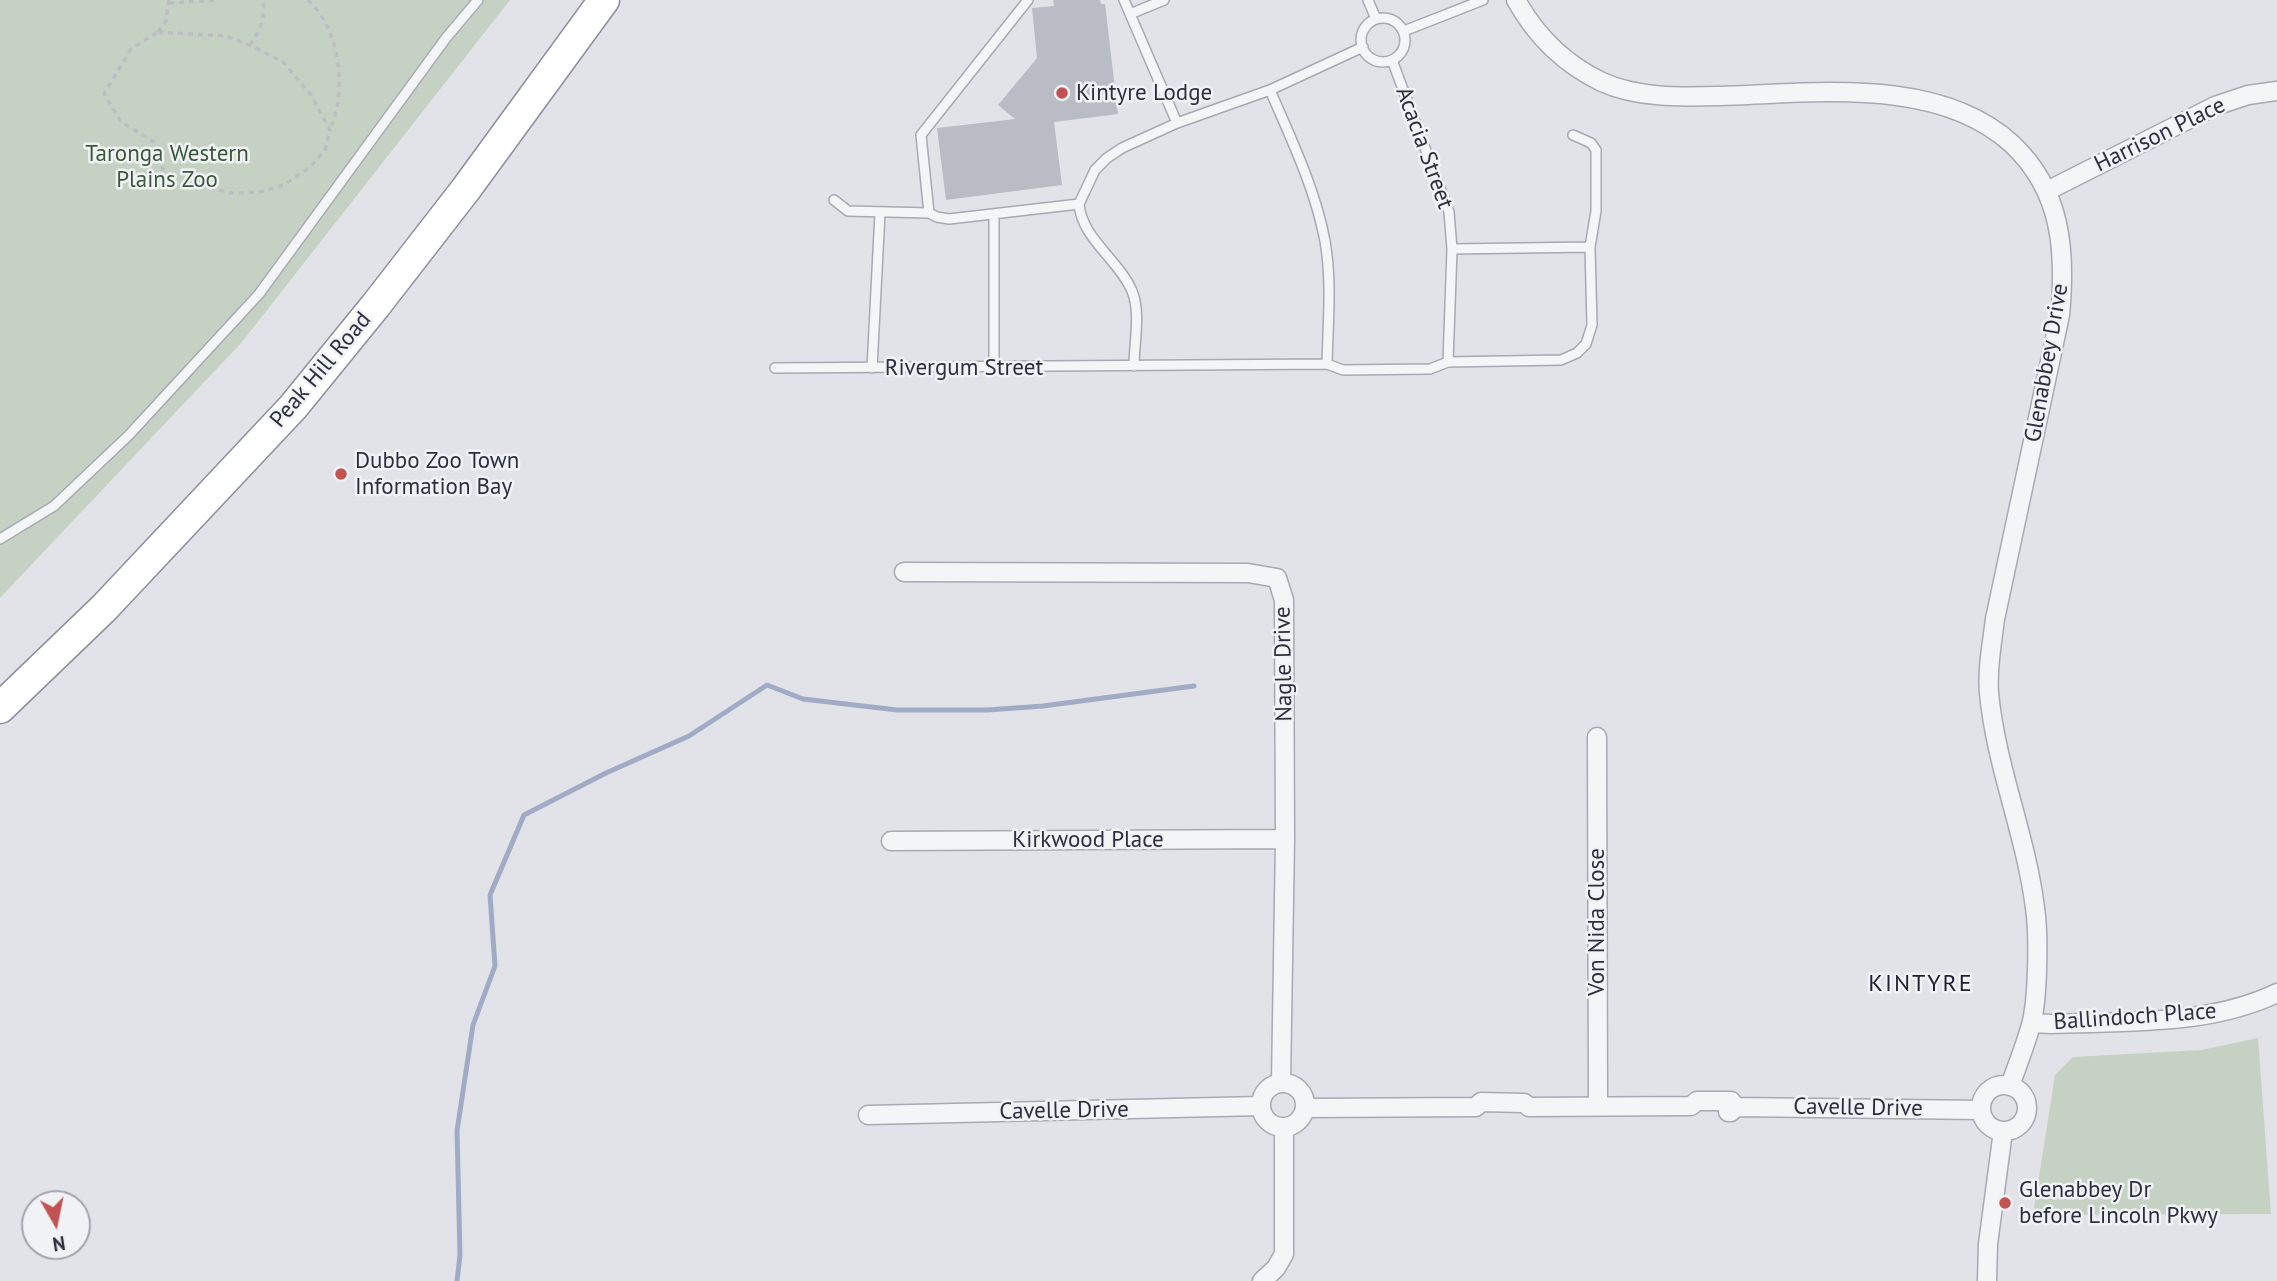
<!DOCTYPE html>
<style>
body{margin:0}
#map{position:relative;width:2277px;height:1281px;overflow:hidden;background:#e2e3e9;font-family:"PT Sans",sans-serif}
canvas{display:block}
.north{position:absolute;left:21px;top:1190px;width:70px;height:70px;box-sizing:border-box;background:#f1f2f6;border:2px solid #a2a4ad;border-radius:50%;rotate:171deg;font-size:19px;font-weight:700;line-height:28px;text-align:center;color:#2b2f3f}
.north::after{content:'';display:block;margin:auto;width:24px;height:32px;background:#c25352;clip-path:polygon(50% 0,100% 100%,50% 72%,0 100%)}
</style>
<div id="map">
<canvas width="2277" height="1281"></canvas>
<div class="north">N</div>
</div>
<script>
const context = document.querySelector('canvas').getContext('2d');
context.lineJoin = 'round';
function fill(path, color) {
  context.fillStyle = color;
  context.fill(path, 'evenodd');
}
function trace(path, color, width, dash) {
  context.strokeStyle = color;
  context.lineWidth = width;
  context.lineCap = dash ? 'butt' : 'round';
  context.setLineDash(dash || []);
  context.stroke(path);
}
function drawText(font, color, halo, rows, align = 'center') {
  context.font = font + ' "PT Sans",sans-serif';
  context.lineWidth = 5;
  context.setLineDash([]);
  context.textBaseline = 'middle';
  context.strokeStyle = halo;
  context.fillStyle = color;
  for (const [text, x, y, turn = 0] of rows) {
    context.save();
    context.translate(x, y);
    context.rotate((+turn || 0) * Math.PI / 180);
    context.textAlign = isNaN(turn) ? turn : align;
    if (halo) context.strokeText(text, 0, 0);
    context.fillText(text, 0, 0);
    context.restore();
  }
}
fill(new Path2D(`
 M0 0H510L242 342 0 598Z
 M2258 1038 2271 1214 2033 1215 2055 1075 2073 1057 2201 1050Z`), '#c5d2c3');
trace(new Path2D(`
 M457 1281 460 1255 457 1131 473 1025 495 966 490 895 524 815 606 773 689 736 767 685 803 699 897 710H988L1043 706 1194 686`), '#a0acc5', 5);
fill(new Path2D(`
 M1053 0H1100L1101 4H1105L1118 114 1054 122 1062 185 946 200 937 128 1015 119 998 105 1037 58 1032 8 1054 6Z`), '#b9bcc5');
const service = new Path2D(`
 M1124 0 1177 123
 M1368 0 1376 19
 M1130 14 1164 0
 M1361 40a22 22 0 1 1 44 0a22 22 0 1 1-44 0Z
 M1404 31 1483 0
 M1392 60 1449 212 1452 249 1448 362
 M1270 90C1291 139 1315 188 1325 241 1332 281 1328 323 1327 364
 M834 200 848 211 929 213 937 217 949 219 1079 204
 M1079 204 1095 170 1107 158 1122 148 1177 123 1270 90 1363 47
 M1079 204C1082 239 1119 260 1132 291 1141 312 1134 344 1134 366
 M929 213 921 135 1028 0
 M994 215V368
 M1452 249 1590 247
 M775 368 1327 364 1343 370 1430 369 1448 362 1561 360 1577 353 1586 344 1592 325 1590 247 1596 211V150L1591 143 1573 135
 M872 368 880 213
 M0 539 54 506 129 435 259 294 446 38 478 0`);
const minor = new Path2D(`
 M1516 0C1536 36 1564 64 1602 82 1637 98 1680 97 1717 96 1811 94 1937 75 2012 144 2062 191 2066 251 2060 315L1995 619C1992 644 1987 668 1989 693 1996 767 2026 835 2035 908 2039 935 2038 999 2031 1025 2025 1046 2017 1066 2010 1086
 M2047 191 2215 106 2248 95 2277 91
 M904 572 1248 573 1277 578 1284 600 1285 839 1281 1083
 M1597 737 1598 1106
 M891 841 1285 839
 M2032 1023 2051 1024C2126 1021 2208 1026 2277 993
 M1261 1105a22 22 0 1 1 44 0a22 22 0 1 1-44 0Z
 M1981 1108a23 23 0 1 1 46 0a23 23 0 1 1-46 0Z
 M1306 1108 1476 1107 1481 1102 1524 1103 1529 1107 1691 1106 1697 1101H1731L1736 1107
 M1728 1112H1731L1736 1107 1981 1110
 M868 1115 1261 1106
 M1262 1281 1276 1268 1284 1254V1128
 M1987 1281 1988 1244 2003 1131`);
const trunk = new Path2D(`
 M0 708 104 608 293 407 376 305 466 189 604 0`);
trace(service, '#a7a9b3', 12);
trace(minor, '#a7a9b3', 21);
trace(trunk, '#8a8f9e', 33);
trace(new Path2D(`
 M308 0C341 31 347 90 330 130
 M169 3 216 0
 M158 32 226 36 250 45 283 62 311 95 330 130 325 150 310 167 284 185 260 192 229 193 198 183 184 186 165 178 156 143 121 122 104 94 131 49Z
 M158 32 166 21 169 0
 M250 45C260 30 266 18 263 0`), '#bcbec3', 3.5, [5, 5]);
trace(service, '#f4f5f7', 9);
trace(minor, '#f4f5f7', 18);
trace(trunk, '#fff', 30);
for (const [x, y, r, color] of [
 [1062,93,7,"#c25352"],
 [341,474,7,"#c25352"],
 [2005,1203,7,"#c25352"]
]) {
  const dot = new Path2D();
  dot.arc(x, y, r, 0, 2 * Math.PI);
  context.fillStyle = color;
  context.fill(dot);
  trace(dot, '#f1f2f6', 2.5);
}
drawText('23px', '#2b2f3f', '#f1f2f6', [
 ["Kintyre Lodge",1076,93],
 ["Dubbo Zoo Town",355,461],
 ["Information Bay",355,487],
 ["Glenabbey Dr",2019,1190],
 ["before Lincoln Pkwy",2019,1216]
], 'left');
drawText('23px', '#2b2f3f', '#f1f2f6', [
 ["Harrison Place",2160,135,-26],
 ["Acacia Street",1424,148,70],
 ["Glenabbey Drive",2047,363,-80],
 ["Rivergum Street",964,368],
 ["Peak Hill Road",321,370,-50],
 ["Nagle Drive",1284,664,-91],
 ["Kirkwood Place",1088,840],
 ["Von Nida Close",1597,922,-90],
 ["Ballindoch Place",2135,1017,-4],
 ["Cavelle Drive",1858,1108,1],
 ["Cavelle Drive",1064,1111,-1]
]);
drawText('23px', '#3b593a', '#f1f2f6', [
 ["Taronga Western",167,154],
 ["Plains Zoo",167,180]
]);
context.letterSpacing = '2px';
drawText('24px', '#1d2130', '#f1f2f6', [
 ["KINTYRE",1921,984]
]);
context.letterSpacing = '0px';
</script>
